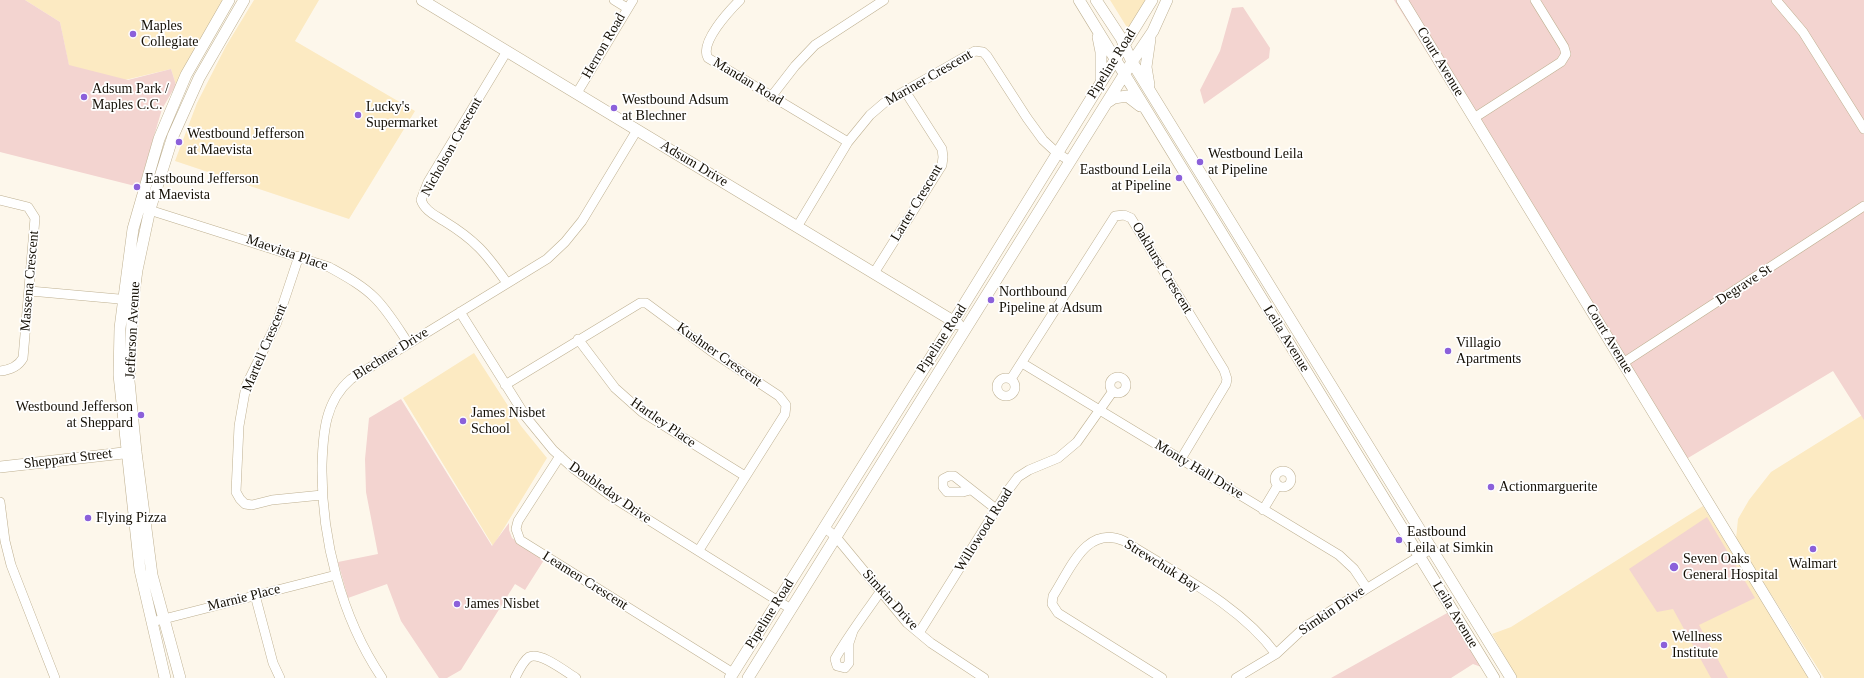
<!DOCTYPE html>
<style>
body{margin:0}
canvas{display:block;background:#fdf7eb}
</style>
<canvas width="1864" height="678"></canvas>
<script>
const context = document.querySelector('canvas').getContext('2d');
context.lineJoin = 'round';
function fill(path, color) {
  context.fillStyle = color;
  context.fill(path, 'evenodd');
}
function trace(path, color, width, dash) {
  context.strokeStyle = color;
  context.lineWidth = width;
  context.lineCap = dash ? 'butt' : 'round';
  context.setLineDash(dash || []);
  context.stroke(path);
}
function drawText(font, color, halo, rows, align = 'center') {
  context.font = font + ' Georgia,serif';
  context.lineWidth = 3.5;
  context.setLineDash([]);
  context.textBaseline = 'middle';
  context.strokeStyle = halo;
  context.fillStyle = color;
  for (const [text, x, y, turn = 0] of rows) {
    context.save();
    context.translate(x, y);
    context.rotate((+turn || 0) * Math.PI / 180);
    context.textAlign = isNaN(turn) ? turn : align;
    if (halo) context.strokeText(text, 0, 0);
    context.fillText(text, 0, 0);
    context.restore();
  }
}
fill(new Path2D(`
 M25 0H224L176 85 171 69 104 85 70 71 60 22Z
 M254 0H319L295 41 415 111 349 219 175 161 197 103 226 46Z
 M1110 0H1149L1128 29Z
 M474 353 521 426 547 458 493 546 403 398Z
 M1864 414V678H1824L1736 539 1738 519 1749 500 1771 472Z
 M1703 506 1810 678H1517L1492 634 1511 627Z`), '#fceac2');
fill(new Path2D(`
 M0 0H25L60 22 69 65 128 80 171 69 176 85 162 109 139 187 0 152Z
 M1394 0H1864V420L1833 371 1683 461Z
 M1243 7 1270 48 1269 58 1204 104 1200 90 1220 51 1232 8Z
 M401 399 492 546 509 523V530L512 538 544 560 525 590 515 584 461 670 447 678H439L401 621 387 584 348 598 338 562 378 554 366 492 365 459 369 418Z
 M1707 517 1755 598 1699 625 1728 678H1711L1673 609 1657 612 1629 569Z
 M1449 612 1484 668 1473 664 1451 678H1331Z`), '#f3d4d0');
const minor = new Path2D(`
 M614 0 627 8
 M740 0C729 11 699 43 708 58L848 142
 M1776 0 1803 32 1864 129
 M507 51 428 182 421 200C425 211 435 215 444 221 475 240 486 253 507 283
 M577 93 633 0
 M771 97 795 66 815 45 884 0
 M1474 118 1561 62 1566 54 1564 47 1535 0
 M0 200 28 207 35 218 23 358C18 367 10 370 0 371
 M143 208 329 267C345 276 362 285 375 298 388 311 398 328 408 343
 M797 227 848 142 870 115 884 103 975 51 983 52 987 56 1027 118 1043 140 1057 153 1070 161
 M299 256 277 322 246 386 239 426 236 492 240 499 245 504 252 505 272 500 322 495
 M874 273 942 165 943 157 942 149 905 91
 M30 291 130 300
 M460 312 526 417 553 450 574 469 612 497 791 609
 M578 339 615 388 642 412 745 476
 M1022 363 1339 555 1354 569 1366 587
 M1623 363 1864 206
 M1110 385a8 8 0 1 1 16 0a8 8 0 1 1-16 0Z
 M997 387a9 9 0 1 1 18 0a9 9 0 1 1-18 0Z
 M1011 379 1115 216 1124 215 1131 218 1224 370 1227 379 1226 384 1181 459
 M505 385 640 303H646L711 351 779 396 786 405 785 414 699 550
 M560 456 518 521 516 529 520 540 733 673
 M1275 479a8 8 0 1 1 16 0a8 8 0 1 1-16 0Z
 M970 490 963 492H947L943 487V479L949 476H954L996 509
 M0 502 5 541 11 565 55 678
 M1263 510 1278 485
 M824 527 836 537 907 623 931 643 984 678
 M255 595 273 663 280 678
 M152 622 336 575
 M853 631 849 643V663L845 668 837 666 835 659C848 636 865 614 880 592
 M919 633 1009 489 1018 477 1029 470 1058 458 1077 442 1113 391
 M382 678C341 617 321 538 322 465 323 433 325 401 351 379L547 259 565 242 582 221 637 130
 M515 678C518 672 523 661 529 657 540 651 566 672 576 678
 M1162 678 1058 613 1052 604 1053 596C1070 570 1086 524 1124 541 1176 574 1239 604 1276 654
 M1236 678 1276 654 1306 626 1431 549`);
const tertiary = new Path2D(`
 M422 0 958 324
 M1079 0 1494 678
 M1096 0 1121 38 1132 62 1511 678
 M1402 0 1815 678
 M1098 37 1101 52V79
 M1149 85 1146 67 1150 39
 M1108 102 1114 98 1127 96 1140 106
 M0 467 132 452
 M165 678 140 570 119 375 120 328 133 229 159 139 186 75 229 0
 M180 678 152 575 136 452 129 381 133 300 137 270 150 209 173 136 199 78 244 0
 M730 678 960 311 1152 0
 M748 678 1132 62 1153 31 1167 0`);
trace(minor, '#beb091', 10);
trace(tertiary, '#beb091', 12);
trace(minor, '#fff', 9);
trace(tertiary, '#fff', 11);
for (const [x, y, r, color] of [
 [133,34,4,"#8b60da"],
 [84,97,4,"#8b60da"],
 [614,108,4,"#8b60da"],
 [358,115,4,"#8b60da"],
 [179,142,4,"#8b60da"],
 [1200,162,4,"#8b60da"],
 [1179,178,4,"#8b60da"],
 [137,187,4,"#8b60da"],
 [991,300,4,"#8b60da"],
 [1448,351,4,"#8b60da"],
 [141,415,4,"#8b60da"],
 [463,421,4,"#8b60da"],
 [1491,487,4,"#8b60da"],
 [88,518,4,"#8b60da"],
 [1399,540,4,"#8b60da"],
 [1813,549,4,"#8b60da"],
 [1674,567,5,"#8b60da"],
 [457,604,4,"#8b60da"],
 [1664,645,4,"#8b60da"]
]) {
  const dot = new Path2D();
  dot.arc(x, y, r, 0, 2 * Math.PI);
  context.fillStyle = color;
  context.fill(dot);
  trace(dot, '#fff', 1.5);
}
drawText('14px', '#140f05', '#fff', [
 ["Maples",141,26],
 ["Collegiate",141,42],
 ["Adsum Park /",92,89],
 ["Maples C.C.",92,105],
 ["Westbound Adsum",622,100],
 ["at Blechner",622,116],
 ["Lucky's",366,107],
 ["Supermarket",366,123],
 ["Westbound Jefferson",187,134],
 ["at Maevista",187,150],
 ["Westbound Leila",1208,154],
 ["at Pipeline",1208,170],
 ["Eastbound Leila",1171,170,"right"],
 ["at Pipeline",1171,186,"right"],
 ["Eastbound Jefferson",145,179],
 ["at Maevista",145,195],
 ["Northbound",999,292],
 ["Pipeline at Adsum",999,308],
 ["Villagio",1456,343],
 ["Apartments",1456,359],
 ["Westbound Jefferson",133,407,"right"],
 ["at Sheppard",133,423,"right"],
 ["James Nisbet",471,413],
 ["School",471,429],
 ["Actionmarguerite",1499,487],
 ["Flying Pizza",96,518],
 ["Eastbound",1407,532],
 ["Leila at Simkin",1407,548],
 ["Seven Oaks",1683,559],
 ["General Hospital",1683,575],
 ["Walmart",1813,564,"center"],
 ["James Nisbet",465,604],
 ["Wellness",1672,637],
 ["Institute",1672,653]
], 'left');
drawText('14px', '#140f05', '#fff', [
 ["Herron Road",604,46,-60],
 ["Court Avenue",1440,62,59],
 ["Pipeline Road",1112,64,-58],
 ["Mariner Crescent",929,78,-30],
 ["Mandan Road",748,82,31],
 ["Nicholson Crescent",452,147,-61],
 ["Adsum Drive",694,164,31],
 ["Larter Crescent",917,203,-59],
 ["Maevista Place",287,253,19],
 ["Oakhurst Crescent",1162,268,59],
 ["Massena Crescent",30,281,-85],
 ["Degrave St",1744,285,-33],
 ["Jefferson Avenue",133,330,-87],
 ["Pipeline Road",942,339,-57],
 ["Leila Avenue",1286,339,58],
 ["Court Avenue",1609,339,59],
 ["Martell Crescent",265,348,-67],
 ["Blechner Drive",391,354,-32],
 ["Kushner Crescent",719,355,35],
 ["Hartley Place",663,423,35],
 ["Sheppard Street",68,459,-7],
 ["Monty Hall Drive",1199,470,31],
 ["Doubleday Drive",610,493,35],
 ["Willowood Road",984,530,-58],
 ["Strewchuk Bay",1162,566,32],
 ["Leamen Crescent",585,581,32],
 ["Marnie Place",244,598,-14],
 ["Simkin Drive",890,600,48],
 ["Simkin Drive",1332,611,-34],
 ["Pipeline Road",770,614,-58],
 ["Leila Avenue",1455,615,59]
]);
</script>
